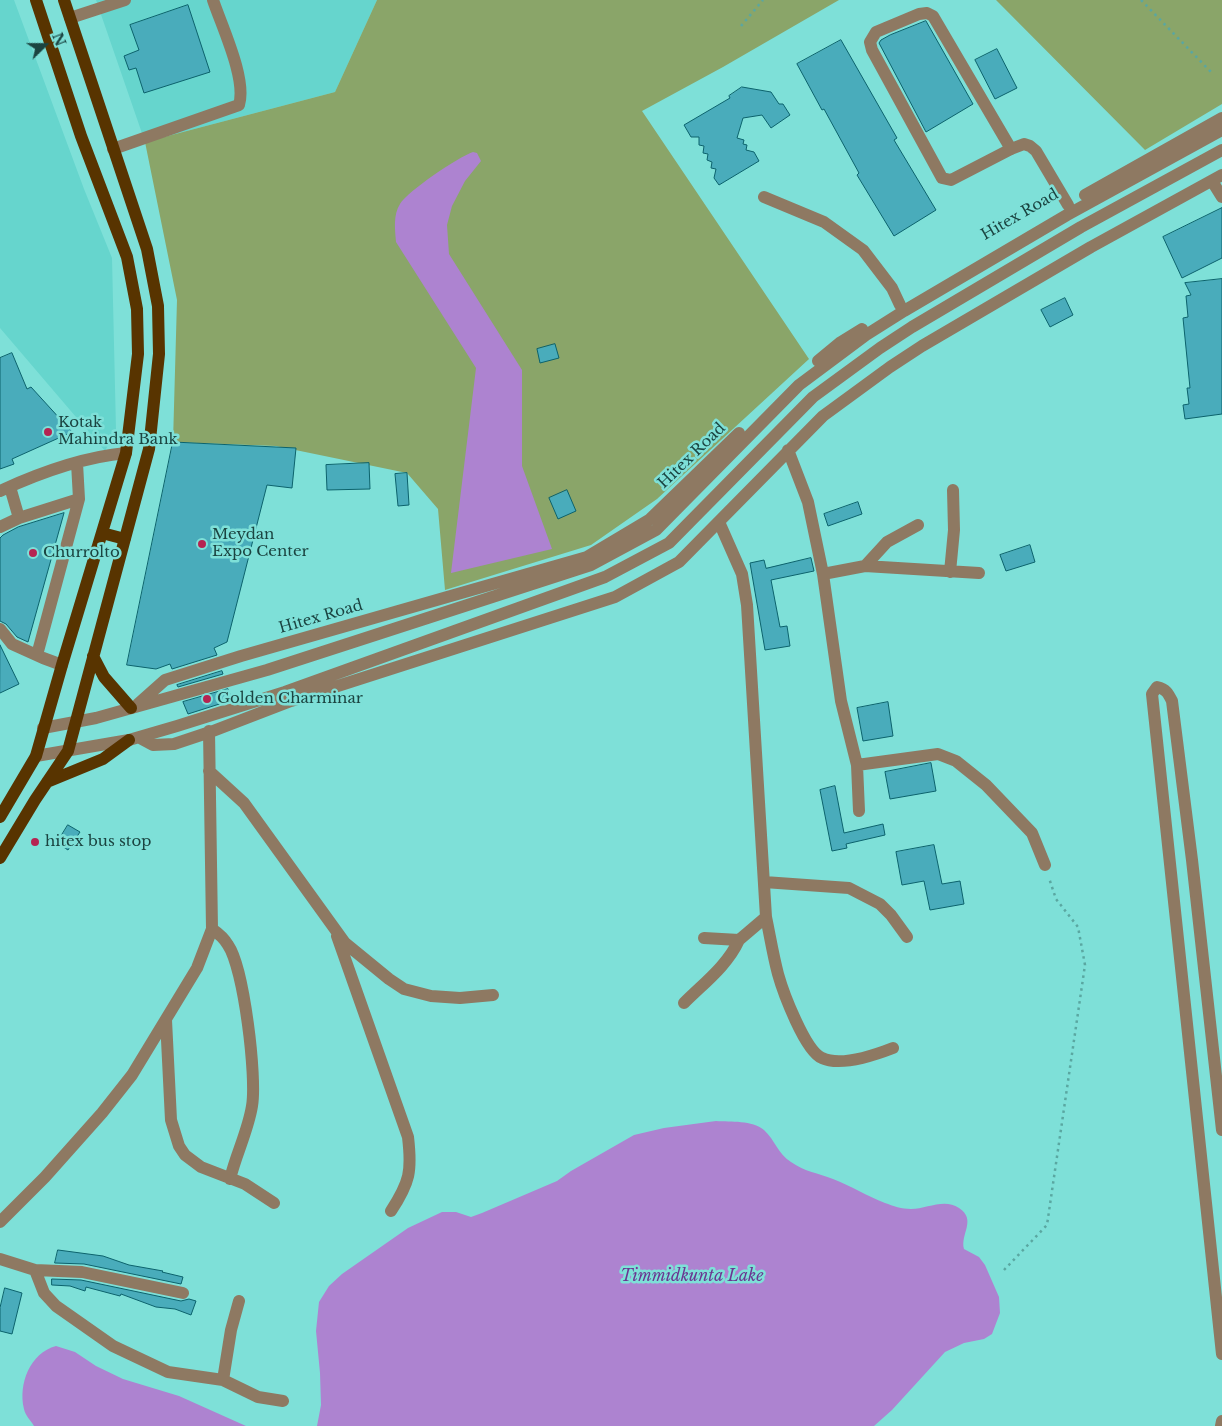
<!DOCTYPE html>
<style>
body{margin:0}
#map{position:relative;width:1222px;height:1426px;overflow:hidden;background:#7ee0d8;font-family:"Libre Baskerville",serif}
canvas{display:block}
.north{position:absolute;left:20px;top:20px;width:50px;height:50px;-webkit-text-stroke:4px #7ee0d8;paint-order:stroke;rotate:68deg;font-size:14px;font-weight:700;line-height:20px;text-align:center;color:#1b4441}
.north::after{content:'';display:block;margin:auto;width:18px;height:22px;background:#1b4441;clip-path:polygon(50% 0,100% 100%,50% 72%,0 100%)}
</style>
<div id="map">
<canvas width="1222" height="1426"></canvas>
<div class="north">N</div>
</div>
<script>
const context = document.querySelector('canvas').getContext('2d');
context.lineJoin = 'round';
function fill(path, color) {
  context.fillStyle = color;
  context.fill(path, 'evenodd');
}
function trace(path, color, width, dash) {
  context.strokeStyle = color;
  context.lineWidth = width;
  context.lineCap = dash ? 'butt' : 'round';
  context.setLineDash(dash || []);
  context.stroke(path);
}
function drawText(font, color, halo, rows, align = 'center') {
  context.font = font + ' "Libre Baskerville",serif';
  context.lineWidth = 5;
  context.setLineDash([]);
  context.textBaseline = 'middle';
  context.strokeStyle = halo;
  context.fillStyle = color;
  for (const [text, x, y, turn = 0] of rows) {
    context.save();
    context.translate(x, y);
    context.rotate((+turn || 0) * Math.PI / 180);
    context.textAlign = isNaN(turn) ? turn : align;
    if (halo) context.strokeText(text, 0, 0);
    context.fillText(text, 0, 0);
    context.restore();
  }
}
fill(new Path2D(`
 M0 0H14L84 189 112 258 116 430 105 451 0 328Z
 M96 0H377L335 92 145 142Z`), '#66d5cd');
fill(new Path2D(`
 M377 0H839L723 67 642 111 809 359 657 499 591 545 445 590 438 509 407 473 276 446 173 442 177 300 145 142 335 92Z
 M996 0H1222V104L1145 150Z`), '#8aa569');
fill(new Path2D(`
 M473 152 477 153 481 161 465 181 452 206 447 225 449 254 522 370V466L552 549 451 573 476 368 396 242C395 229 393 215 400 204 408 191 458 157 473 152Z
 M716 1121C731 1122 752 1120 764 1130 775 1140 778 1154 791 1162 805 1172 818 1173 833 1179 851 1186 867 1196 885 1203 893 1206 902 1209 911 1209 927 1209 944 1198 959 1208 977 1220 960 1234 964 1249L979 1257 985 1265 999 1297 1000 1313 992 1334 984 1339 964 1343 945 1352 892 1410 874 1426H317L321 1405 320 1373 316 1331 319 1302 329 1286 342 1274 408 1228 442 1212H456L471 1217 482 1213 557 1181 571 1171 634 1135 664 1128Z
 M56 1346 75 1352 96 1366 123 1379 179 1396 246 1426H34C31 1421 25 1415 24 1409 18 1384 30 1353 56 1346Z`), '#ad83d0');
const building = new Path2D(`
 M188 5 210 72 144 93 136 68 129 70 124 56 139 50 130 25Z
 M926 21 973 104 926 132 879 43 881 40 890 35Z
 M841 40 897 138 894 140 936 210 894 236 857 175 859 173 824 109 822 110 797 64Z
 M997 49 1017 88 995 99 975 60Z
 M742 87 771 92 779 104H783L790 115 771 128 762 115 743 118 737 138 744 140 743 144 747 145 746 150 754 152 759 161 719 185 714 178 716 169 711 168 712 162 707 160 708 154 703 153 704 146 699 145V137H691L684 125 730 98 729 96Z
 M1222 208V258L1182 278 1163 237Z
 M1222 279V414L1185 419 1183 405 1189 404 1187 388H1190L1183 318 1188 317 1186 296 1191 295 1185 283Z
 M1065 298 1073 315 1050 327 1041 310Z
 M555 344 559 358 540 363 537 349Z
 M12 353 27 389 31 387 72 432 12 459 14 464 0 469V358Z
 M173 442 296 448 292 488 267 485 227 642 214 648 217 655 172 669 170 664 156 669 127 665Z
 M369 463 370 489 327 490 326 465Z
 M407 473 409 505 398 506 395 474Z
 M567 490 576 511 558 519 549 498Z
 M858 502 862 514 828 526 824 514Z
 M64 513 28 642 17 637 6 624 0 621V538L3 535 18 527Z
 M1030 545 1035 562 1006 571 1000 555Z
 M811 558 814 571 771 580 780 627 787 626 790 646 765 650 750 563 764 560 766 568Z
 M0 645 19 684 0 693Z
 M222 671 223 674 178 687 177 685Z
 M228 689 232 700 188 714 183 702Z
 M888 702 893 736 863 741 857 708Z
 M931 763 936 791 890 799 885 772Z
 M835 786 844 833 883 824 885 835 846 844 847 848 832 851 820 790Z
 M68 825 80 832 68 850 57 843Z
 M934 845 942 884 960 881 964 904 930 910 924 881 902 885 896 852Z
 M58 1250 103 1256 129 1265 163 1271 162 1272 183 1277 181 1284 84 1264 55 1263Z
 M52 1279 81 1280 181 1301 189 1299 196 1301 191 1315 175 1309 156 1307 121 1294 120 1296 86 1287 85 1291 70 1286 52 1285Z
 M5 1288 22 1293 12 1334 0 1331V1308Z`);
fill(building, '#49acbb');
trace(building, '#0c626c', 1);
trace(new Path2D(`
 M1141 0 1211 72
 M741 26 763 0
 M1004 1270 1047 1225 1085 965 1078 927 1056 899 1049 878`), '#5aa7a1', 2.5, [2.5, 4]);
trace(new Path2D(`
 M70 18 125 0
 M113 149 239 105C247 79 222 27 213 0
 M1011 149 933 16 927 13 919 14 876 32 870 42 872 50 942 178 951 180 1011 149 1024 144 1030 146 1036 151 1068 205
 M1212 181 1222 197
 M1085 195 1222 118
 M764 197 824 222 863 250 892 288 900 305
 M818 361 841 342 862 329
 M788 450 808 502 823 574 841 701 857 765 938 754 956 761 986 785 1032 833 1045 865
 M10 487 19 518
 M0 491C39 473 83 457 126 453
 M0 527 19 518 79 499
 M865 566 979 573
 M950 572 954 530 953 490
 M823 574 865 566 887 542 918 525
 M0 629 12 644 43 658 62 665
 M37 655 79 499 77 463
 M138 704 165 680 241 656 587 557 649 520 739 433
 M43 728 96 718 267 670 591 565 656 530 799 385 866 335 904 311 1067 215 1222 130
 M140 738 153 745 174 744 213 731 291 701 615 597 679 562 823 416 890 367 922 346 1091 247 1222 175
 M36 756 129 740 177 726 285 692 605 577 669 543 813 397 880 348 912 327 1081 227 1222 150
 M857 765 859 811
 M209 771 244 803 345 943 389 979 404 989 431 996 460 998 493 995
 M764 882 849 888 880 904 891 915 907 937
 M766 917C770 936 773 955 778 974 783 992 805 1051 822 1058 841 1067 875 1055 893 1048
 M212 929C218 933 224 938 228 945 244 968 257 1078 252 1106 248 1131 236 1154 230 1179
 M337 936 408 1137C412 1171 410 1182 391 1211
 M704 938 739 940 766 917 747 605 742 574 719 522
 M684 1003C704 983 727 966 739 940
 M166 1020 171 1120 179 1146 185 1155 201 1167 245 1184 274 1203
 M1222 1130 1192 860 1172 701C1168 693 1166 689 1157 687L1152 694 1222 1354
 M0 1222 45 1177 102 1113 132 1075 197 968 212 929 209 731
 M0 1259 35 1270 82 1272 183 1293
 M35 1270 44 1293 56 1306 113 1346 168 1372 223 1380 258 1397 283 1401
 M223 1380 231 1330 239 1301
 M1221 1426 1222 1421`), '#8e7962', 12);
trace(new Path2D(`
 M102 533 125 539
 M93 656 104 677 131 708
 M47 782 103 759 129 740
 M0 817 36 756 62 665 126 453 138 354 137 309 127 257 81 136 36 0
 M0 858 35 800 68 751 149 449 159 354 158 306 147 249 64 0`), '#583400', 12);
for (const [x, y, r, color] of [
 [48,432,5,"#b52452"],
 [202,544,5,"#b52452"],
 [33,553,5,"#b52452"],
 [207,699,5,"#b52452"],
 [35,842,5,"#b52452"]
]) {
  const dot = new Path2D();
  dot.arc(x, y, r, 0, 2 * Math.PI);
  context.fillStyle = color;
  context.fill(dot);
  trace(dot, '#7ee0d8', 2);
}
drawText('15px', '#1b4441', '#7ee0d8', [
 ["Hitex Road",1020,215,-30],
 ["Hitex Road",692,456,-44],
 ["Hitex Road",321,617,-16]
]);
drawText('15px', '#1b4441', '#7ee0d8', [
 ["Kotak",58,423],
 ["Mahindra Bank",58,440],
 ["Meydan",212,535],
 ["Expo Center",212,552],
 ["Churrolto",43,553],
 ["Golden Charminar",217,699],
 ["hitex bus stop",45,842]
], 'left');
drawText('italic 16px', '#6b3691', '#7ee0d8', [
 ["Timmidkunta Lake",692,1276]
]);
</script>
